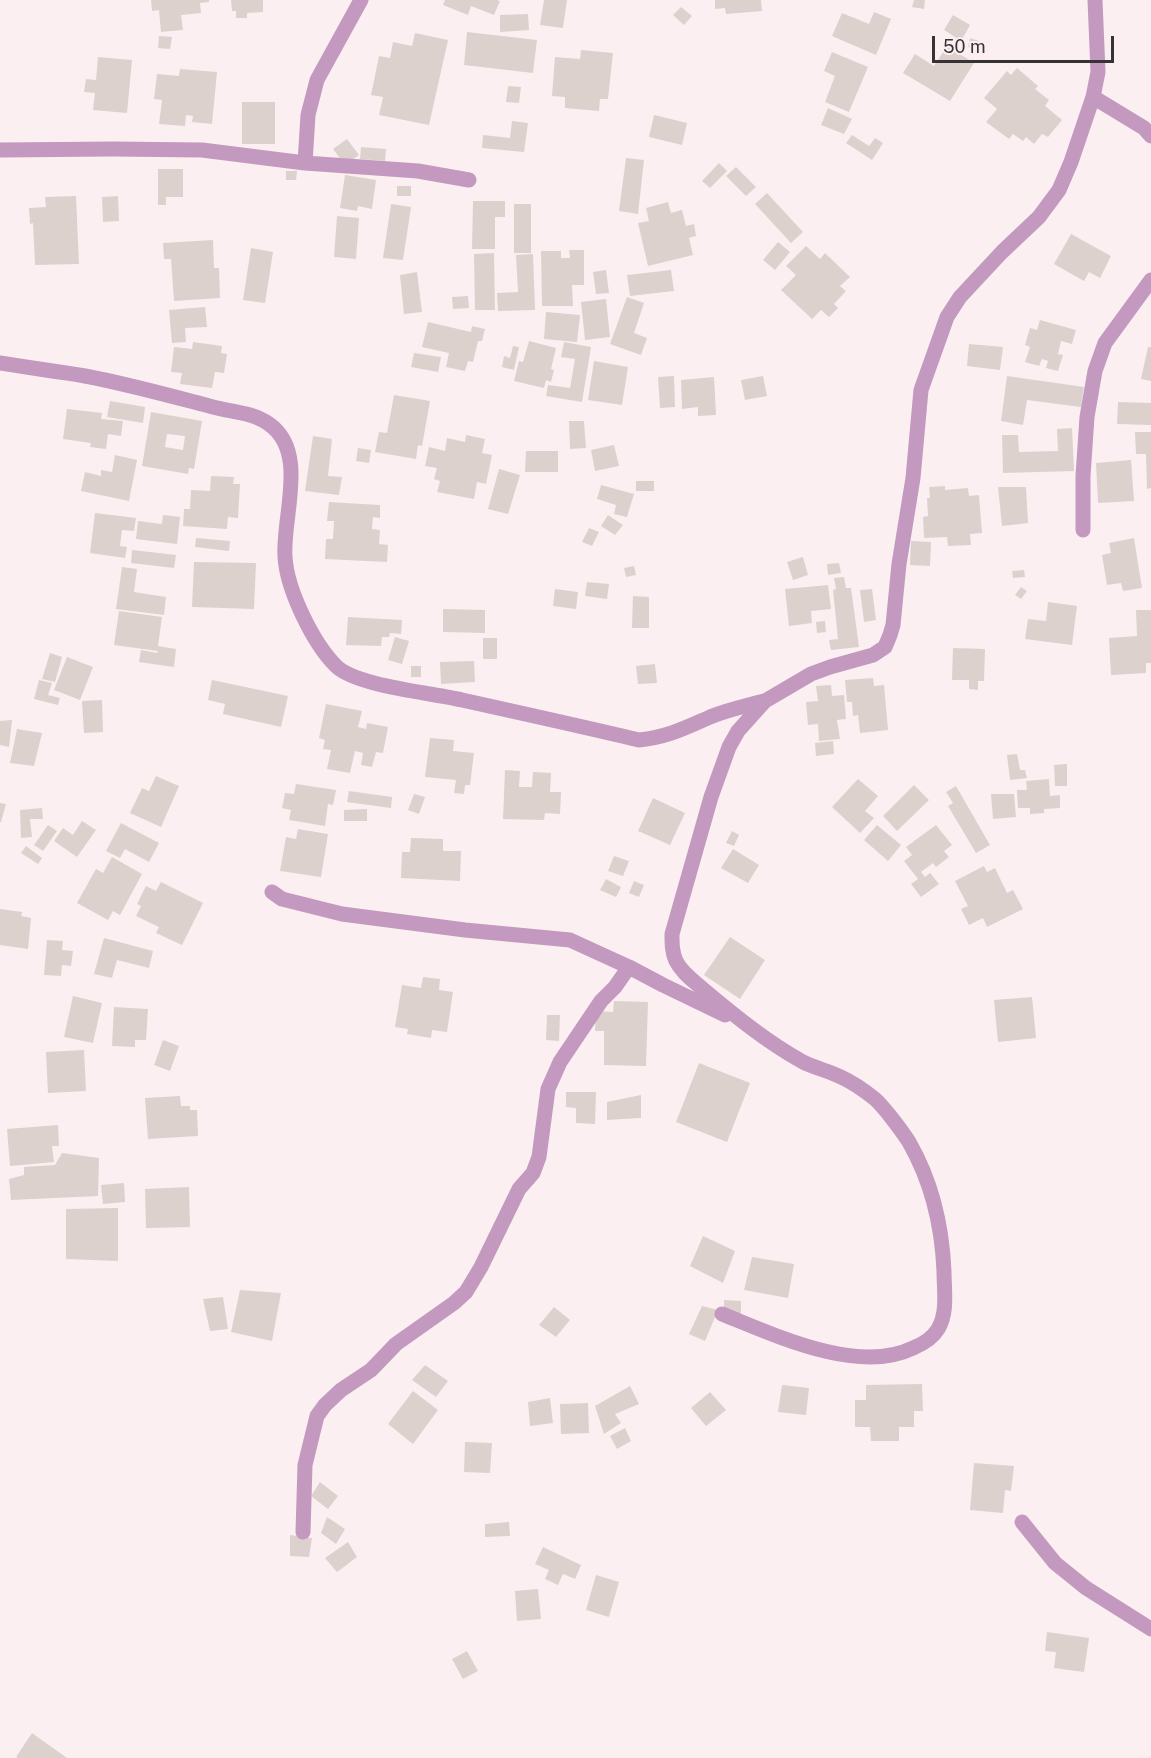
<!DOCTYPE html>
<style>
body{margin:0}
#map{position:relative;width:1151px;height:1758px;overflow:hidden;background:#fceff2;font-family:"Public Sans",sans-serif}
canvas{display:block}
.scale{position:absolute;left:932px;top:36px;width:182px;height:27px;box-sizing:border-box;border:3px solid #373233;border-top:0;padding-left:8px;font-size:18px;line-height:21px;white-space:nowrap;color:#373233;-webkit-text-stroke:4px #fceff2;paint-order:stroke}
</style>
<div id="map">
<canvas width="1151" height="1758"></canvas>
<div class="scale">50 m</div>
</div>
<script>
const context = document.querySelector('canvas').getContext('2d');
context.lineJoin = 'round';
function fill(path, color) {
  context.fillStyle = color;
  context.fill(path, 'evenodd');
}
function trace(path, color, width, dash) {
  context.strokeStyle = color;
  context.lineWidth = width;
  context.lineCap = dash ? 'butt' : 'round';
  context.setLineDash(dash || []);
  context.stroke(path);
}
fill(new Path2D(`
 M151 0H209V2L200 3 201 13 181 15 183 30 161 32 159 10 152 11Z
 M231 0H263V12L247 13V18H236V11H232Z
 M445 0H497L500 1 494 15 471 6 468 15 443 5Z
 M544 0H567L563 28 540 25Z
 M715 0H761L762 11 726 14 725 8 715 9Z
 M914 0H925L924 9 912 7Z
 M681 7 692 16 684 25 673 15Z
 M874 12 891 19 876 55 832 36 842 13 869 24Z
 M528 14 529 30 500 32V15Z
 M953 15 970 25 961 41 944 30Z
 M467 32 537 40 533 73 464 65Z
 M415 33 448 40 429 125 379 115 383 97 371 95 379 56 390 58 393 42 412 46Z
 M159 36 172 37 170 49 158 48Z
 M970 38 985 43 982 52 968 47Z
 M947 46 974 63 950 101 903 73 915 54 934 66Z
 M581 50 613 53 608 99H600L599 111 565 108V97L552 96 555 57 580 59Z
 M832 52 868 67 849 112 825 102 835 76 824 71Z
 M98 57 132 60 127 113 93 110 95 93 84 92 86 79 96 80Z
 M1017 68 1038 86 1035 89 1049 100 1045 106 1062 120 1048 137 1042 134 1034 144 1026 137 1023 141 1013 134 1009 139 986 122 997 109 984 98 1007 71 1011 75Z
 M180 69 217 72 212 124 192 122 193 116 186 115 185 126 159 124 162 100 154 99 157 74 179 76Z
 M508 86 521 87 519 103 506 102Z
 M242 102H275V144H242Z
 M828 108 852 119 844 134 821 125Z
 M654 115 687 123 682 145 649 137Z
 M512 121 528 123 524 152 482 148 483 135 510 138Z
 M852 135 869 146 875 138 883 143 872 160 846 143Z
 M347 139 359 155 345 165 333 149Z
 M361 147 386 149 385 161 360 159Z
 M626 158 644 160 638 214 619 211Z
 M719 163 727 171 710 188 702 181Z
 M736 167 756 187 746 196 726 176Z
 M158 169H183V197H166V205H158Z
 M286 171H297L296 180H286Z
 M345 175 376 180 372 209 358 206 357 211 340 208Z
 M397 186H411V196H397Z
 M767 193 803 232 791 243 755 204Z
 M76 196 79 264 35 265 33 223 30 224 29 208 46 207 45 197Z
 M118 196 119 221 103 222 102 197Z
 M473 201H505V217H495V249H472Z
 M668 202 671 213 682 210 686 226 694 224 696 236 689 238 693 255 648 266 638 223 649 221 646 208Z
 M391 204 411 207 403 260 383 258Z
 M514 204H531V253H514Z
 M337 216 359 218 356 259 334 257Z
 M1071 234 1111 256 1100 278 1089 272 1084 281 1054 264Z
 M213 240 214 268H219L220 298 174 301 171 259H164L163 243Z
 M778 242 790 252 775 270 763 260Z
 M806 246 820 259 825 253 850 277 840 286 846 291 834 304 838 308 829 317 821 310 812 319 781 290 796 275 786 266Z
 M251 248 273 252 265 303 243 300Z
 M569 250H584V285H572L573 306H542L541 251H561V258H570Z
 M494 253 495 310H475L474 254Z
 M533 254 535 310 498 311 497 293 518 292 516 255Z
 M606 270 609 293 596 294 593 272Z
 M671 270 674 291 630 296 627 275Z
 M417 272 422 312 404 314 400 275Z
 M468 296 469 308 453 309 452 297Z
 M627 297 644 303 634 333 647 338 641 355 610 344Z
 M606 299 610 337 585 340 581 302Z
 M205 307 207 327 185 328 186 342 172 343 169 310Z
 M546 312 580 315 577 342 544 339Z
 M1040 320 1076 330 1072 344 1061 341 1058 354 1063 355 1058 371 1046 368 1048 361 1042 359 1039 366 1025 362 1030 347 1025 345 1030 328 1037 330Z
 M428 322 471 332 472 326 485 329 482 341H478L473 362 468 361 465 371 446 367 449 353 422 347Z
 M529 341 556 348 551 369 554 370 551 382 546 380 544 388 514 381 519 361 523 362Z
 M193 342 222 346 221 353 227 354 224 373 215 372 212 388 180 384 182 373 171 372 174 347 192 349Z
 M564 342 591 347 582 402 546 396 548 385 570 388 575 359 561 357Z
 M969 344 1003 347 1000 370 967 366Z
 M513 346 519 347 514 370 502 367 504 356 510 358Z
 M1148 347H1151V381L1141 379Z
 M414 353 441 357 438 372 411 367Z
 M594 361 628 367 622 405 588 400Z
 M674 376 675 407 660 408 658 377Z
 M763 376 767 396 745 400 741 380Z
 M1007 376 1084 387 1081 407 1027 400 1023 425 1001 421Z
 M714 377 716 415 698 416V407L682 409 681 380Z
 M394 395 430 401 422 446 418 445 416 459 375 452 379 432 387 433Z
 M110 401 145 407 143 423 107 417Z
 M1118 402 1151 403V425L1117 424Z
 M67 409 102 413 101 419 123 421 121 436 108 434 106 449 90 447 91 443 63 439Z
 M151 412 202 421 194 469 189 468 188 474 142 466ZM167 434 185 436 183 450 165 447Z
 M569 421H584L586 448 570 449Z
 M1072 428 1074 471 1003 473 1002 435H1018L1019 452 1058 451 1057 429Z
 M1135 432H1151V488L1147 489 1146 454H1136Z
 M466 435 485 439 482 453 492 455 486 484 477 482 474 499 437 492 440 481 434 479 437 468 425 466 429 447 445 451 447 438 465 442Z
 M313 436 332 439 328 476 342 477 339 495 305 491Z
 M614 445 619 466 595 471 591 450Z
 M358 448 371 450 369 463 356 461Z
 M526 451H558V472H525Z
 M115 455 137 460 129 501 81 491 85 472 101 476V470L112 472Z
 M1131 460 1134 501 1098 503 1096 463Z
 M499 469 520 475 508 514 488 509Z
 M211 476 234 477 233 484H240L238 518 228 517 227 529 183 526 184 509H190L191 490 210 491Z
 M636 481H654V491H636Z
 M601 485 634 494 627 517 614 514 616 505 597 499Z
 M945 486V490L968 488 969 496 979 495 982 533 970 534 971 545 948 546 947 537 924 538 923 517 928 516 927 498H930L929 487Z
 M998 487H1026L1028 523 1002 526Z
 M329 502 380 505V518L373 517 372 529 380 530 379 544 388 545 387 562 325 559 326 539H333L334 521H327Z
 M95 513 136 518 134 531 122 530 120 546 127 547 125 558 90 553Z
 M163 515 180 517 177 544 136 539 138 521 162 524Z
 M608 515 623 525 615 535 601 526Z
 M589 528 599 532 592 546 582 542Z
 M196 538 230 541 229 551 195 547Z
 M1134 538 1142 588 1123 591 1121 583 1107 585 1102 555 1111 553 1109 543Z
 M911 541 931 542 930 566 910 565Z
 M132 550 176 555 174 568 131 563Z
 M803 557 808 575 793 580 787 562Z
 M194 562 256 563 254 609 192 607Z
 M839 563 841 573 828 575 827 564Z
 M634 566 636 575 626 577 624 568Z
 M122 567 137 569 134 592 166 597 164 615 116 609Z
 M1024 570 1025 577 1013 578 1012 571Z
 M844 577 846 588H851L859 647 831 650 829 640 838 639 833 590 836 589 834 578Z
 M587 582 609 584 607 599 585 596Z
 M828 585 831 609 811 611 812 623 789 626 785 589Z
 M1021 587 1027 591 1021 599 1015 595Z
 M555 589 578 592 576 609 553 606Z
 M872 589 876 620 864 622 860 590Z
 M633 596 649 597V628H632Z
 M1048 602 1077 606 1072 645 1025 639 1028 619 1046 621Z
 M443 609 485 610V633L443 632Z
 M1136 610H1151V663H1146V673L1111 675 1109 638 1137 636Z
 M119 611 162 617 158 646 176 649 174 667 139 662 141 650 157 653 158 651 114 645Z
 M348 617 402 620 401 634 390 633 389 637H382L381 646 346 645Z
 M825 621 826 632 817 633 816 622Z
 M395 637 409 641 402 664 388 660Z
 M483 638H497V659H483Z
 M953 648 985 649 984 681H978V690L969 689V680H952Z
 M50 653 62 657 55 682 42 679Z
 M67 657 93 667 80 700 54 690Z
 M474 661 475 682 441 684 440 662Z
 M655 664 657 683 638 684 636 666Z
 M411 666H421V677H411Z
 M873 678 874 686 884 685 888 730 860 733 858 715 853 716 852 702H847L845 680Z
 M39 680 52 683 48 695 60 698 58 705 34 699Z
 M212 680 288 696 281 727 223 714 225 704 208 700Z
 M831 685 832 696 844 695 846 719 837 720 840 739 819 741 818 724 808 725 806 702 818 701 816 686Z
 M102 700 103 732 84 733 82 701Z
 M326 704 362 711 358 727 366 729 367 723 388 727 383 753 376 752 372 767 361 765 363 753 355 751 350 773 327 769 331 750 323 749 325 740 319 738Z
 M12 720 9 747 0 745V721Z
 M17 729 42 733 34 766 10 763Z
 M430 738 454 740 453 751 474 753 470 785H465L464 794 454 793 456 780 425 777Z
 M833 741 834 754 816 756 815 743Z
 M1017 754 1020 770H1025L1027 778 1010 780 1007 755Z
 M1067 764V786H1055L1054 765Z
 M505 770 520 771 519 787H532L533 772 551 773 550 792H561L560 814 545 813 544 820 503 819Z
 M156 776 179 786 161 827 130 813 142 788 149 791Z
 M858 779 878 796 865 811 874 818 860 833 832 807Z
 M1049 779 1050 796 1060 795V808L1044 809V813L1030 814V808H1018L1017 790H1027L1026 781Z
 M296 784 336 790 333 805 328 804 325 826 289 820 291 810 282 808 285 793 294 794Z
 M914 785 929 800 897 831 883 816Z
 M956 786 990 845 976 853 948 806 953 803 946 792Z
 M349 791 392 797 391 808 347 802Z
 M414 794 425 797 419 814 408 810Z
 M991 794H1014L1016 817 993 819Z
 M653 798 685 813 670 845 638 831Z
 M0 803 6 804 1 822H0Z
 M42 808 43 819H30L32 837 21 838 20 810Z
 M367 809V821H344V810Z
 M82 821 96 830 77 857 54 841 63 828 73 835Z
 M121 823 159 843 149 862 125 849 120 858 106 851Z
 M48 825 57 831 43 851 34 845Z
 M877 825 901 845 888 861 864 840Z
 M936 825 952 845 944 851 949 857 936 867 933 863 921 872 925 877 930 873 939 884 921 897 911 884 918 879 904 861 912 855 906 847Z
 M298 829 328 834 321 877 280 871 286 837 296 839Z
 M732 831 739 835 734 846 726 843Z
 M411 838 443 839V851H461L460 881 401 878 402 852H410Z
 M26 846 42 858 38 864 21 853Z
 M733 849 759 865 748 883 721 868Z
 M614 856 629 861 623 876 608 871Z
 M112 857 142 874 120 915 113 911 108 920 77 903 96 869 103 873Z
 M984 866 987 872 995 868 1007 893 1013 890 1023 909 987 927 983 918 969 925 961 909 968 906 955 881Z
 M606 879 621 887 616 897 600 890Z
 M634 881 644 885 639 897 629 893Z
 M161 882 203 903 182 945 156 933 159 927 136 916 141 906 137 904 146 886 156 891Z
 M0 909 22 912 21 916 31 918 28 949 0 945Z
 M730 937 765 960 740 999 704 975Z
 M104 938 153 951 149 968 117 960 112 978 94 974Z
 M47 940 63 941 62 950 73 951 71 966 62 965 61 976 44 975Z
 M423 977 440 979 439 990 453 992 447 1032 432 1030 431 1038 407 1034 408 1029 395 1027 402 985 421 988Z
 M73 996 102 1003 93 1043 64 1037Z
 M1032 997 1036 1038 998 1042 994 1000Z
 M614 1001 648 1002 646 1066 604 1065V1031H595L596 1011 613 1012Z
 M114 1007 148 1009 146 1040H135V1047L112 1046Z
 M547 1015H560L559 1041 546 1040Z
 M163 1040 179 1046 170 1071 154 1065Z
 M84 1050 86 1091 48 1093 46 1052Z
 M699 1063 750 1083 727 1142 676 1122Z
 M566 1092H596L595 1124 576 1123V1108L566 1107Z
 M641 1095V1118L607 1120V1102Z
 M180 1096 181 1106H190V1110H197L198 1136 148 1139 145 1098Z
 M58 1125 59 1146H52L54 1162 10 1166 7 1129Z
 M62 1153 99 1158 98 1196 11 1200 9 1179 24 1175V1167L55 1165Z
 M124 1183 125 1202 103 1204 101 1185Z
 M189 1187 190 1227 146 1228 145 1189Z
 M118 1208V1261L66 1259V1209Z
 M703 1236 735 1251 723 1283 690 1266Z
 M752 1257 794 1264 788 1298 744 1290Z
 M240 1290 281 1293 272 1341 231 1332Z
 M223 1297 228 1329 210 1331 203 1299Z
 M724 1300 741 1301V1315L724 1314Z
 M702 1306 718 1310 705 1341 689 1334Z
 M554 1307 570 1320 556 1337 539 1325Z
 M425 1365 448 1381 436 1397 412 1380Z
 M922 1384 923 1411H914V1427H899V1441H871L870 1427H855V1400H866V1385Z
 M782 1385 809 1388 806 1415 778 1412Z
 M630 1386 639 1404 615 1414 621 1423 604 1434 595 1406Z
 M413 1391 438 1410 413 1444 388 1424Z
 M710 1392 726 1410 706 1426 691 1408Z
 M550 1398 553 1423 530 1426 528 1402Z
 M588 1403 589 1433 561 1434 560 1404Z
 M625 1428 631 1441 617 1449 610 1436Z
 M465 1442 492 1443 490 1473 464 1472Z
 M974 1463 1014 1466 1011 1491 1005 1490 1003 1513 970 1510Z
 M320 1482 338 1496 328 1509 311 1496Z
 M327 1517 345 1529 336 1544 321 1533Z
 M509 1522 510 1536 485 1537V1524Z
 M290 1535 312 1538 309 1557 290 1556Z
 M348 1542 357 1557 337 1572 325 1558Z
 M543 1547 581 1565 575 1579 563 1574 558 1585 545 1579 549 1570 535 1564Z
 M596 1575 619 1582 609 1617 586 1610Z
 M538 1589 541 1619 517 1621 515 1591Z
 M1047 1632 1089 1638 1084 1672 1054 1668 1056 1652 1045 1651Z
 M467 1651 478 1671 463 1679 452 1659Z
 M32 1733 67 1758H18L16 1757Z`), '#ddd1cd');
trace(new Path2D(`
 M1093 97 1144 128 1151 136
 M0 150 113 149 202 150 305 163 418 171 469 180
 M305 163 308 115 317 80 361 0
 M0 363C28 368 57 371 85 376 128 384 171 396 213 407 232 412 252 412 269 424 309 452 282 517 285 557 287 590 313 643 336 666 356 686 433 693 462 700 521 713 580 726 639 740 668 737 685 728 710 717 727 710 746 706 764 701
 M1083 530V476L1087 417 1095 371 1105 343 1151 280
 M272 892 282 899 342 914 465 930 570 940 629 967 663 985 725 1015
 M722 1314C775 1335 858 1375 913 1348 923 1344 932 1339 938 1329 948 1313 944 1290 944 1271 942 1225 932 1182 909 1142 902 1131 884 1107 875 1099 865 1091 852 1082 841 1077 829 1071 815 1068 803 1062 767 1042 735 1016 704 990 694 981 682 973 676 961 672 952 672 944 672 934L711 797 729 747 738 731 765 701 811 674 830 667 873 655 885 647 890 635 893 625 899 564 913 478 921 390 947 317 960 297 1002 252 1039 217 1059 190 1071 162 1093 97 1098 72 1095 0
 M1022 1522 1055 1563 1086 1588 1151 1629
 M303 1532 305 1465 317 1416 325 1405 341 1390 371 1370 396 1344 454 1303 466 1292 481 1267 519 1189 533 1173 539 1157 548 1089 560 1062 601 1001 615 987 629 967`), '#c399c0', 15);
</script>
